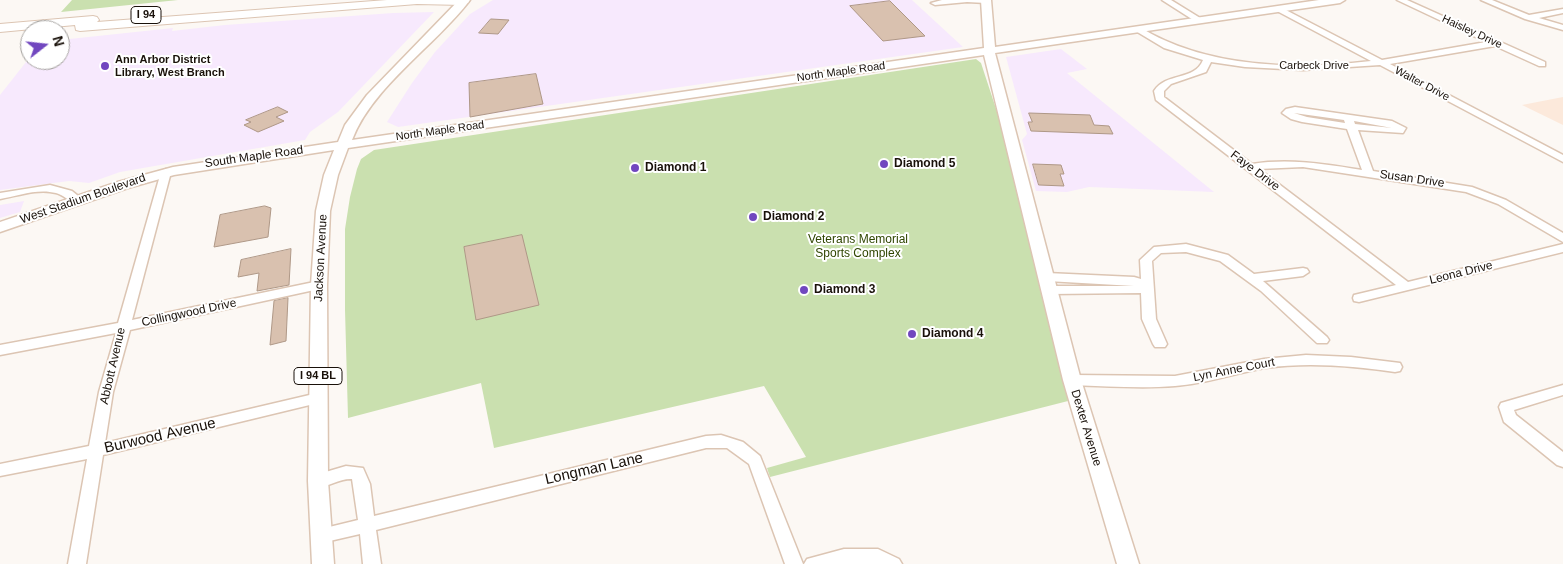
<!DOCTYPE html>
<style>
body{margin:0}
#map{position:relative;width:1563px;height:564px;overflow:hidden;background:#fcf8f4;font-family:Helvetica,sans-serif}
canvas{display:block}
.north{position:absolute;left:20px;top:20px;width:50px;height:50px;box-sizing:border-box;background:#fff;border:1px solid #a3a09d;border-radius:50%;rotate:74deg;font-size:14px;font-weight:700;line-height:20px;text-align:center;color:#19110a}
.north::after{content:'';display:block;margin:auto;width:18px;height:22px;background:#7147bf;clip-path:polygon(50% 0,100% 100%,50% 72%,0 100%)}
</style>
<div id="map">
<canvas width="1563" height="564"></canvas>
<div class="north">N</div>
</div>
<script>
const context = document.querySelector('canvas').getContext('2d');
context.lineJoin = 'round';
function fill(path, color) {
  context.fillStyle = color;
  context.fill(path, 'evenodd');
}
function trace(path, color, width, dash) {
  context.strokeStyle = color;
  context.lineWidth = width;
  context.lineCap = dash ? 'butt' : 'round';
  context.setLineDash(dash || []);
  context.stroke(path);
}
function drawText(font, color, halo, rows, align = 'center') {
  context.font = font + ' Helvetica,sans-serif';
  context.lineWidth = 4;
  context.setLineDash([]);
  context.textBaseline = 'middle';
  context.strokeStyle = halo;
  context.fillStyle = color;
  for (const [text, x, y, turn = 0] of rows) {
    context.save();
    context.translate(x, y);
    context.rotate((+turn || 0) * Math.PI / 180);
    context.textAlign = isNaN(turn) ? turn : align;
    if (halo) context.strokeText(text, 0, 0);
    context.fillText(text, 0, 0);
    context.restore();
  }
}
fill(new Path2D(`
 M493 0H912L963 47 398 127 387 122 412 83 435 52 470 14Z
 M434 12 338 112 310 132 305 140 120 172 89 183 69 181 0 190V95L30 57V60H60V40L173 28 172 31 225 25 393 13Z
 M1061 49 1087 69 1067 73 1214 192 1089 187 1067 192 1036 191 1022 140 1027 134 1006 57Z
 M24 201 20 212 0 218V205Z`), '#f7e9fd');
fill(new Path2D(`
 M1563 97V125L1522 105Z`), '#fce9db');
fill(new Path2D(`
 M72 0H178L61 12Z
 M976 59 981 63 1002 127 1068 401 770 477 767 468 806 457 764 386 494 448 481 383 348 418 345 310V229L350 197 357 169 361 159 374 150Z`), '#cae0af');
const building = new Path2D(`
 M890 1 925 36 883 41 850 6Z
 M491 19 509 20 498 34 479 33Z
 M536 74 543 104 470 117 469 83Z
 M278 107 288 112 276 117 284 121 258 132 244 125 251 122 246 120Z
 M1029 113 1090 115 1094 125 1109 126 1113 134 1031 131 1028 122H1032Z
 M1033 164 1061 165 1064 174H1060L1064 186 1039 185Z
 M265 206 271 208 268 237 214 247 220 215Z
 M522 235 539 305 476 320 464 247Z
 M291 249 289 285 257 291 259 273 238 277 241 260Z
 M288 298 286 341 270 345 274 301Z`);
fill(building, '#d9c1af');
trace(building, '#af9887', 1);
const minor = new Path2D(`
 M989 0V3H986L967 2 935 5 931 3 942 0Z
 M1162 0H1171L1205 21 1198 23Z
 M1397 0H1407L1545 62V66H1539L1495 46 1390 64 1563 155V162L1380 65 1303 70 1245 67 1211 62 1206 72 1171 84 1164 91V97L1252 164C1289 158 1325 164 1362 170L1347 129 1302 122 1291 119 1282 113 1286 109 1295 107 1392 121 1406 128 1403 133 1358 130 1373 171 1472 187 1506 200 1563 233V242L1498 204 1466 192 1303 167 1259 169 1408 282 1563 244V252L1359 302 1354 301 1353 298 1354 295 1396 285 1156 100 1154 91C1166 72 1195 81 1203 60L1164 48 1134 30 1141 28C1207 68 1296 70 1371 61L1277 11V7H1280L1382 60 1486 42ZM1294 113 1344 120 1345 123 1307 117ZM1354 121 1392 128 1355 124Z
 M1481 0H1492L1529 15 1563 9V13L1539 18 1563 25V30L1525 19Z
 M166 169 171 172 132 320 319 281 325 285 319 289 130 330 113 392 105 443 318 393 323 394 325 398 323 402 318 403 103 455 86 564H68L87 459 0 476V464L89 446 99 392 116 333 0 355V345L118 323 161 172Z
 M50 185 72 191 83 200 81 202C71 205 65 195 56 193 38 188 17 196 0 199V193Z
 M1186 244 1228 255 1254 274 1303 268 1307 269 1309 272 1303 276 1263 281 1327 337 1329 340 1327 343H1317L1261 291 1220 261 1186 252 1161 253 1152 261 1156 319 1167 344 1165 347H1155L1153 344 1142 319 1141 293 1050 294 1044 290 1050 286H1134L1047 281 1041 277 1047 273 1134 277 1141 279 1140 260 1154 247Z
 M1306 355 1351 357 1400 363 1402 367 1400 371 1395 372C1352 366 1309 362 1265 368 1235 373 1206 384 1175 386 1141 389 1106 386 1072 385L1067 384 1065 380 1067 376 1072 375 1175 376 1264 359Z
 M1563 385V395L1514 410 1516 415 1563 452V467L1557 465 1504 422 1499 407 1501 403Z
 M721 435 743 442 760 456 803 564H785L749 464 727 448H706L376 530 381 564H363L360 534 321 543 315 541 313 536 315 531 321 529 358 520 352 479C338 478 325 490 312 486L310 481 312 476 346 466 363 468 370 484 374 516 706 436Z
 M844 549H878L899 559 902 564H804L807 559Z`);
const major = new Path2D(`
 M459 0H470C436 45 372 87 352 140L984 48 981 0H991L995 47 1319 0H1345L1340 3 995 53 1081 380 1139 564H1117L1063 380 984 55 348 148 338 175 330 211 327 285 328 481 334 564H312L308 481 311 285 316 211 324 175 334 150 174 175 128 188 0 232V222L118 182 173 167 338 142 345 125 367 95Z`);
const highway = new Path2D(`
 M387 0H467L469 2 463 5 417 4 80 31 76 30 75 25 0 32V24L93 16 97 17 99 20 97 22Z`);
trace(minor, '#dcc5b3', 3);
trace(major, '#dcc5b3', 3);
trace(highway, '#dcc5b3', 2);
fill(minor, '#fff');
fill(major, '#fff');
fill(highway, '#fff');
for (const [x, y, r, color] of [
 [105,66,5,"#7147bf"],
 [884,164,5,"#7147bf"],
 [635,168,5,"#7147bf"],
 [753,217,5,"#7147bf"],
 [804,290,5,"#7147bf"],
 [912,334,5,"#7147bf"]
]) {
  const dot = new Path2D();
  dot.arc(x, y, r, 0, 2 * Math.PI);
  context.fillStyle = color;
  context.fill(dot);
  trace(dot, '#fff', 2);
}
for (const [x, y, w] of [
 [146,15,30],
 [318,376,48]
]) {
  const box = new Path2D();
  box.roundRect(x - w / 2, y - 8.5, w, 17, 4);
  context.fillStyle = '#fff';
  context.fill(box);
  trace(box, '#19110a', 1);
}
drawText('bold 11px', '#19110a', null, [
 ["I 94",146,15],
 ["I 94 BL",318,376]
]);
drawText('11px', '#19110a', '#fff', [
 ["Haisley Drive",1472,32,25],
 ["Carbeck Drive",1314,66],
 ["North Maple Road",841,72,-8],
 ["Walter Drive",1422,84,28],
 ["North Maple Road",440,131,-8]
]);
drawText('bold 11px', '#19110a', '#fff', [
 ["Ann Arbor District",115,60],
 ["Library, West Branch",115,73]
], 'left');
drawText('12px', '#19110a', '#fff', [
 ["South Maple Road",254,157,-8],
 ["Faye Drive",1255,171,37],
 ["Susan Drive",1412,179,8],
 ["West Stadium Boulevard",83,199,-19],
 ["Jackson Avenue",321,258,-87],
 ["Leona Drive",1461,273,-14],
 ["Collingwood Drive",189,313,-12],
 ["Abbott Avenue",113,366,-77],
 ["Lyn Anne Court",1234,370,-11],
 ["Dexter Avenue",1086,428,73]
]);
drawText('bold 12px', '#19110a', '#fff', [
 ["Diamond 5",894,164],
 ["Diamond 1",645,168],
 ["Diamond 2",763,217],
 ["Diamond 3",814,290],
 ["Diamond 4",922,334]
], 'left');
drawText('12px', '#2f4501', '#fff', [
 ["Veterans Memorial",858,240],
 ["Sports Complex",858,254]
]);
drawText('15px', '#19110a', '#fff', [
 ["Burwood Avenue",160,436,-13],
 ["Longman Lane",594,469,-13]
]);
</script>
